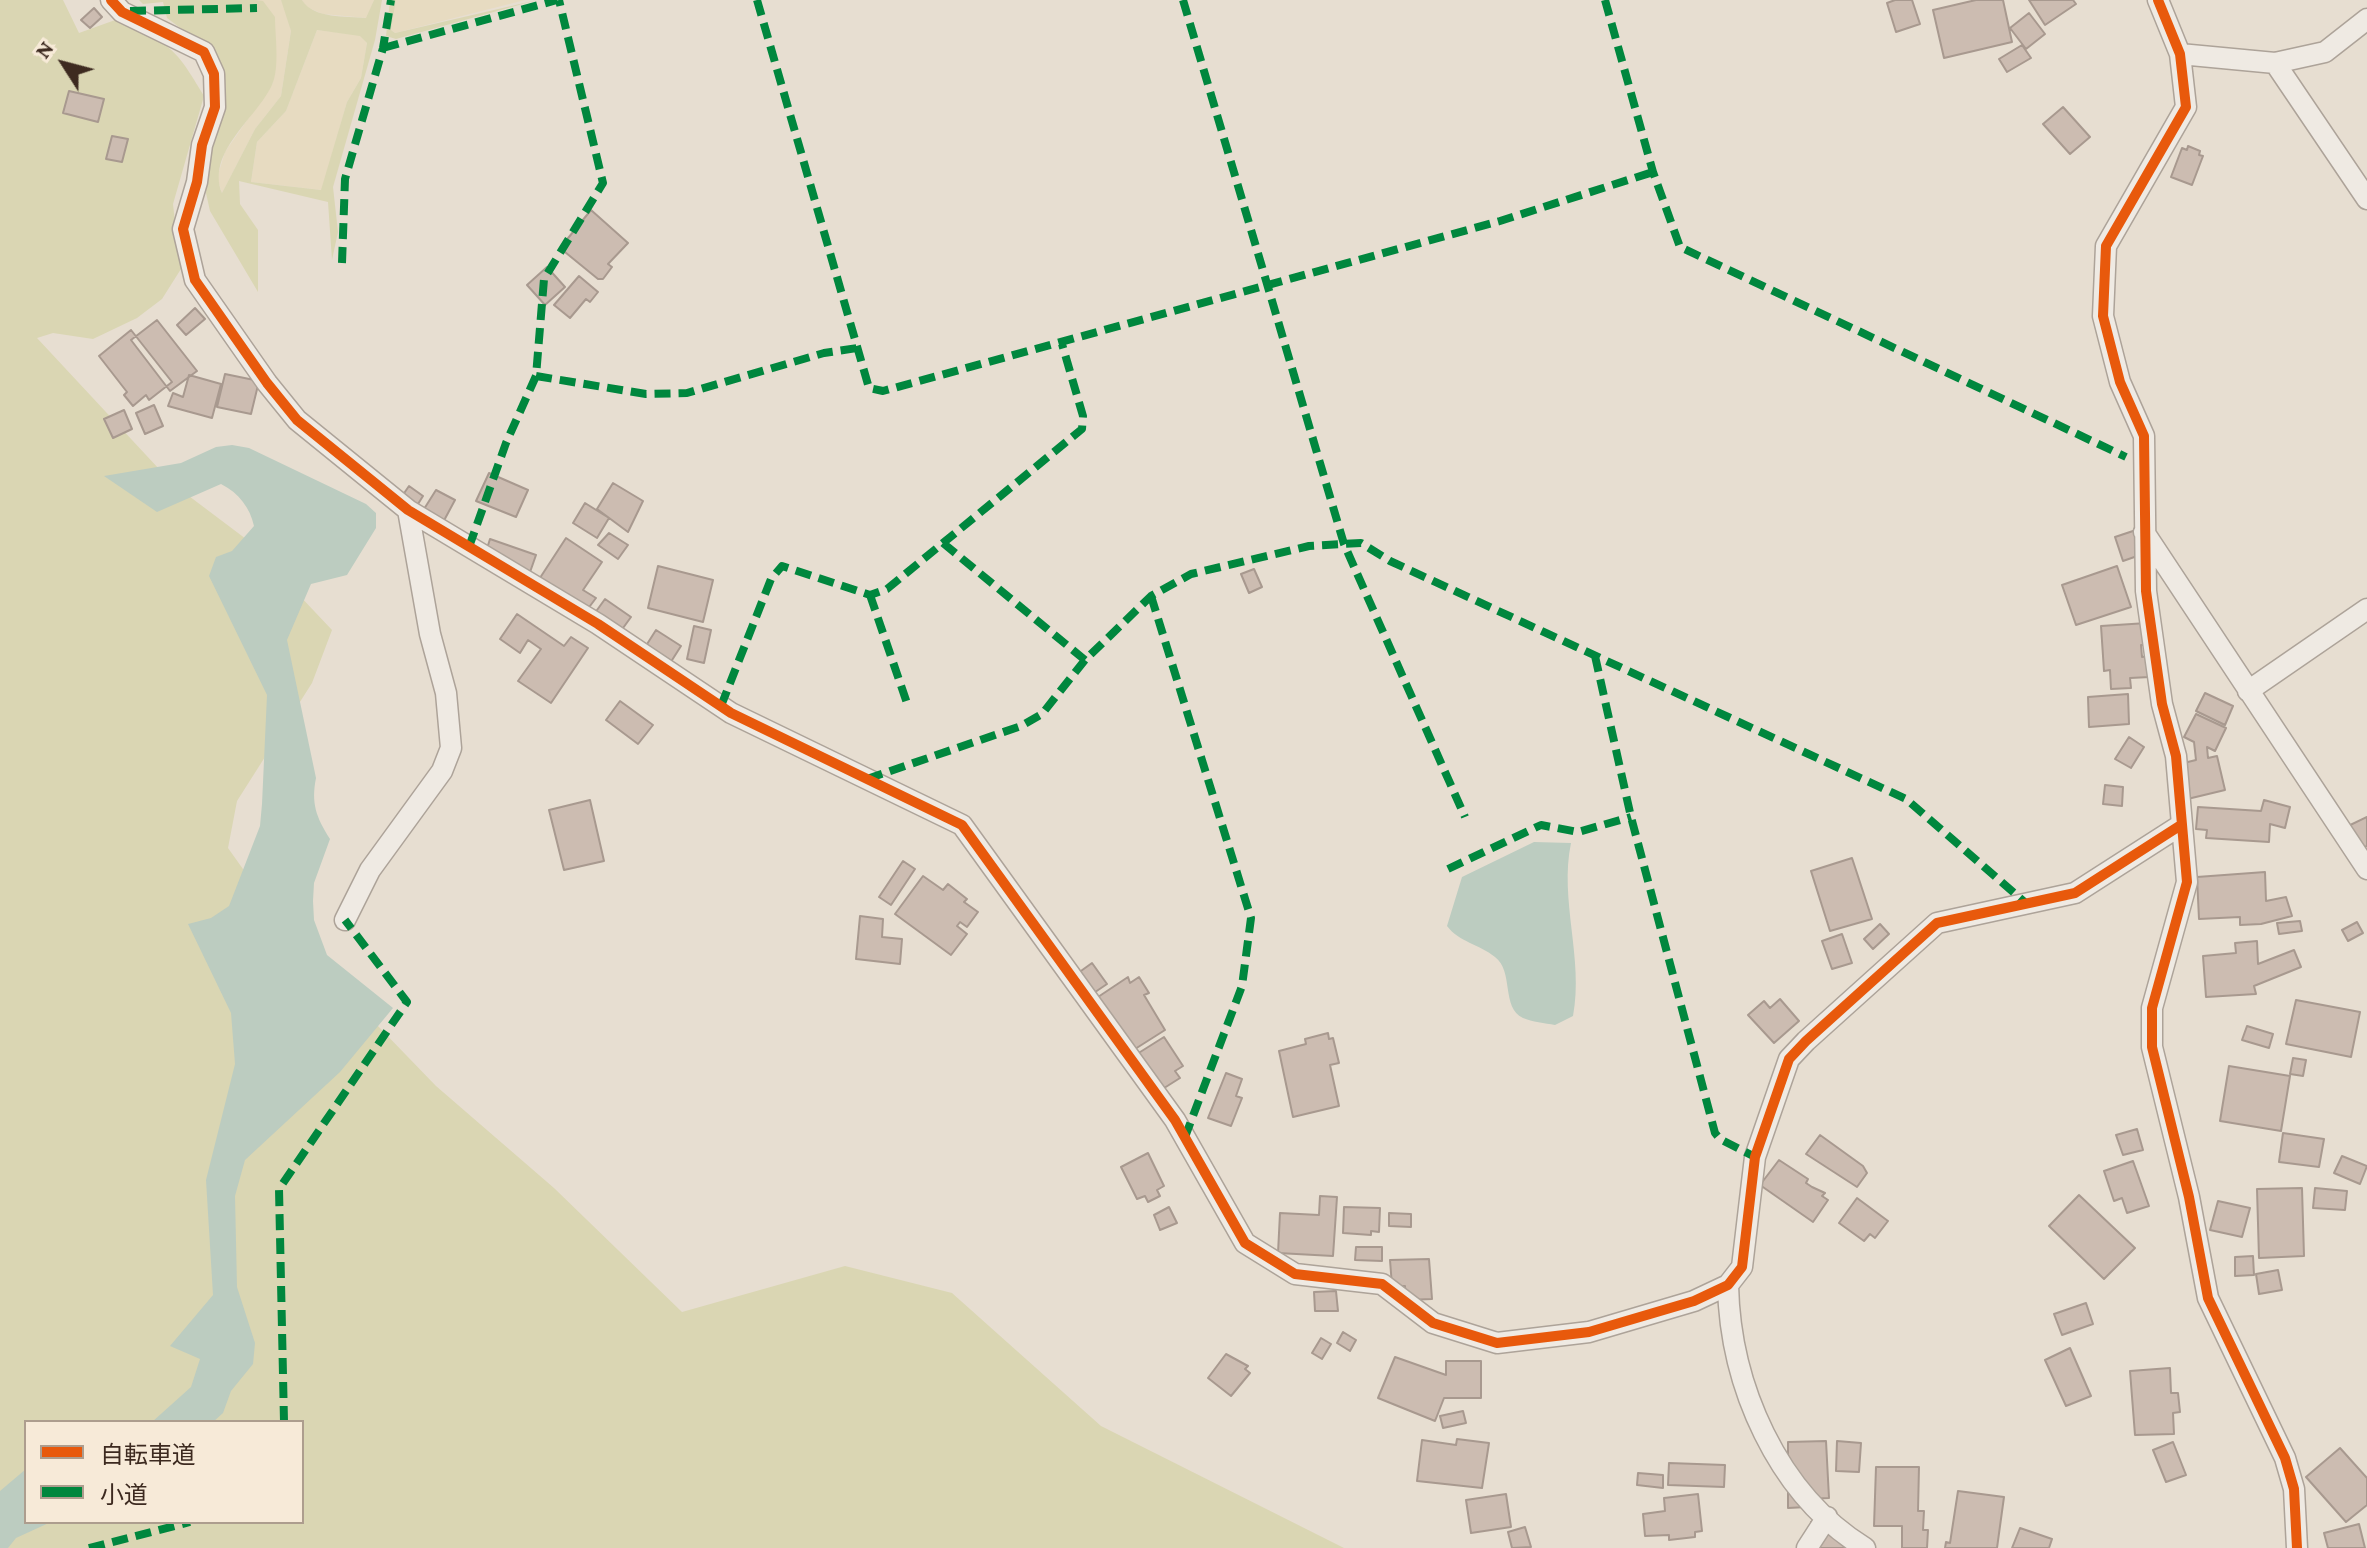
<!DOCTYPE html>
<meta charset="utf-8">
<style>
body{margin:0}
#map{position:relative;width:2367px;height:1548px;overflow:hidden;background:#e7ded1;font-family:"Crimson Pro","Noto Sans JP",serif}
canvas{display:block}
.legend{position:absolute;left:24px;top:1420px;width:280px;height:104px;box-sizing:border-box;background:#f7ead8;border:2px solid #ad9d8e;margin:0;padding:10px 14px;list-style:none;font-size:24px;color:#3d2a20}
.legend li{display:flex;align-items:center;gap:16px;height:40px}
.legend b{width:40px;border:2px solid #ad9d8e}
.north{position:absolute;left:24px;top:24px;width:80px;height:80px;-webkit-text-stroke:6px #f7ead8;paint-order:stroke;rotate:306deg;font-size:22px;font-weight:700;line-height:32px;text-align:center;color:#3d2a20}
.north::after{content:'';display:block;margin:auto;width:28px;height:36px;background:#3d2a20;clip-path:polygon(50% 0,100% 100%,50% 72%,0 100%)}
</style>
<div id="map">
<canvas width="2367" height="1548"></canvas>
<ul class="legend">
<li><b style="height:10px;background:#e8590c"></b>自転車道</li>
<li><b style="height:10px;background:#00873e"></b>小道</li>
</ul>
<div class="north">N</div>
</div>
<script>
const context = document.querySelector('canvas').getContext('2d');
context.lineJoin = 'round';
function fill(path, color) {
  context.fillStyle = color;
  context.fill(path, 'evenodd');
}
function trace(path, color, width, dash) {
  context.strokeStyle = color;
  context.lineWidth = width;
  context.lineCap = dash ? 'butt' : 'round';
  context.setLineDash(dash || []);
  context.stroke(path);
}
fill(new Path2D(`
 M256 0H281L285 8 291 31 281 96 255 129 222 193 217 178 225 152 273 83 263 2Z
 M302 0H374L367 18 323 14 306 7Z
 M396 0H525L395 33 391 30Z
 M317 30 360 35 367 43 361 78 347 102 322 190 251 182 257 142 286 111Z`), '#e7dbc1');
fill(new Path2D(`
 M0 0H63L79 33 118 19C170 45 174 45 204 96L173 204 176 231 186 261 162 299 137 318 93 339 53 333 37 338 173 484 246 539 332 630 312 683 237 801 228 848 290 935 436 1086 554 1188 682 1312 845 1266 952 1293 1101 1426 1344 1548H0ZM26 1422H302V1522H26Z
 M139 0H256L263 1 275 17C275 36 280 67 272 85 256 119 206 152 222 193L255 129 281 96 291 31 281 0H302C313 19 347 16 366 18L374 0H382L375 40 333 187 338 232 332 260 328 202 239 181 240 204 258 230V292L210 211 206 193 211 51 167 18 163 2 143 4ZM317 30 360 36 367 43 361 78 347 102 321 190 251 182 257 142 286 111Z
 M390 0H396L391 30 395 33 537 0 396 39 386 36Z`), '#dad6b3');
fill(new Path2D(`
 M232 445 249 448 366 504 376 513V528L347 575 311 584 287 640 316 778C311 803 316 817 330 839L314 883 313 901 314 920 327 955 393 1008 340 1072 245 1160 235 1196 237 1287 255 1343 253 1364 231 1391 223 1413 213 1422H152L191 1387 200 1359 170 1346 213 1295 206 1180 235 1064 231 1013 188 924 211 918 229 906 260 826 262 804 267 695 209 576 216 557 232 551 254 526C250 508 239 493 221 484L157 512 104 476 181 463 216 447Z
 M1534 842 1571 843C1559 900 1584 959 1573 1016L1555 1025C1545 1023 1532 1022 1523 1018 1501 1008 1514 971 1495 957 1479 944 1459 942 1447 926L1462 877Z
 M26 1469V1522H51L16 1538 8 1548H0V1491Z`), '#bcccc0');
const building = new Path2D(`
 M1895 0H1912L1920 24 1896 32 1887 3Z
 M1976 0H2003L2012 42 1944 58 1933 10Z
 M2029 0H2073L2076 4 2045 25Z
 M94 8 102 17 90 28 81 20Z
 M2029 13 2045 34 2026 49 2010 28Z
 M2022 45 2031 58 2007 72 1999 59Z
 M69 91 104 99 98 122 63 113Z
 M2063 107 2090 137 2070 154 2043 124Z
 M112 136 128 139 122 162 106 159Z
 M2188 146 2200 151 2199 155 2203 156 2192 185 2171 177 2182 148 2187 150Z
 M591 210 628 243 608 264 612 267 603 279H598L560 248Z
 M547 267 565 287 545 305 527 285Z
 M579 276 598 292 590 302 586 299 570 318 554 305Z
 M195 308 205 319 186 335 177 325Z
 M157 320 197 371 170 391 131 340Z
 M131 330 172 382 149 400 146 395 133 406 124 395 127 392 99 356Z
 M225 374 259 381 251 414 217 407Z
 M189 375 221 384 212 418 168 406 173 393 183 397Z
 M154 405 163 426 145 434 136 413Z
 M124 410 132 429 113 438 104 419Z
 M489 473 528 490 516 517 476 501Z
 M613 483 643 501 628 532 597 509Z
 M409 486 423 496 413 512 398 502Z
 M436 490 455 500 440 528 419 517Z
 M585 503 609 518 597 538 573 523Z
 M2136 530 2143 554 2123 561 2115 537Z
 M609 533 628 545 618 559 598 545Z
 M566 538 602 562 583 590 596 598 584 614 536 584Z
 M490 539 536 555 529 575 484 558Z
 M658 566 713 580 703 622 648 608Z
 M2117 566 2131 607 2076 625 2062 585Z
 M1254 569 1262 587 1249 593 1241 574Z
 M605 599 631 617 618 635 592 617Z
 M517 614 564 646 571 637 588 648 551 703 518 681 541 649 528 640 520 653 500 639Z
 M2147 623 2148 645H2141L2142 657 2149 656 2150 677 2130 678 2131 688 2111 689 2110 670 2104 671 2101 626Z
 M694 626 711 630 704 663 687 659Z
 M656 630 681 646 667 668 642 652Z
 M2205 693 2233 706 2225 725 2196 711Z
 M2128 694 2129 724 2089 727 2088 697Z
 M620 701 653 725 638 744 606 720Z
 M2196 714 2226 728 2215 751 2207 747 2208 758 2217 756 2225 790 2175 802 2167 767 2196 760 2194 742 2184 737Z
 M2129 737 2144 747 2131 768 2115 759Z
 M2105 785 2123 787 2122 806 2103 804Z
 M590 800 604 861 564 870 549 810Z
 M2264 800 2290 807 2285 828 2270 824 2269 842 2206 838 2207 830 2196 829 2198 807 2261 811Z
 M2367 817V846L2350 854 2344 828Z
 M1852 858 1872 919 1830 931 1811 871Z
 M903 861 915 869 891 905 879 897Z
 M2265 872 2266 901 2286 897 2292 916 2261 924 2240 925V917L2199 919 2197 877Z
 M923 876 943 890 948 884 967 899 964 902 978 912 967 927 960 922 957 926 967 934 951 955 895 914Z
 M860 916 883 919 882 937 902 939 900 964 856 959Z
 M2300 921 2302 931 2279 934 2277 923Z
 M2357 922 2363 933 2348 941 2342 930Z
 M1880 924 1889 934 1873 949 1864 939Z
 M1842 934 1852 963 1832 969 1822 941Z
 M2257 941 2258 964 2294 950 2301 967 2254 986 2256 994 2206 997 2203 956 2236 953 2235 943Z
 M1092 963 1107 984 1082 1001 1067 981Z
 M1128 977 1130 983 1139 977 1149 993 1144 995 1165 1030 1124 1056 1089 1003Z
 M1780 999 1799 1021 1774 1043 1748 1015 1764 1001 1770 1008Z
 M2296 1000 2360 1012 2351 1057 2286 1044Z
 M2247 1026 2273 1034 2269 1048 2242 1040Z
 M1328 1033 1329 1039 1333 1038 1339 1063 1330 1065 1339 1106 1293 1117 1279 1051 1306 1044 1305 1039Z
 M1164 1037 1183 1066 1175 1071 1180 1078 1161 1090 1137 1054Z
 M2293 1058 2306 1060 2303 1076 2290 1074Z
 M2229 1066 2290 1076 2281 1131 2220 1121Z
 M1226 1073 1242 1079 1236 1096 1242 1098 1231 1126 1208 1118Z
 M2137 1129 2143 1150 2123 1155 2116 1135Z
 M2283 1133 2324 1139 2319 1167 2279 1162Z
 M1820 1135 1863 1166 1867 1173 1857 1187 1806 1154Z
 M1148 1153 1164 1186 1157 1190 1160 1196 1148 1202 1145 1196 1137 1199 1121 1167Z
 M2342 1156 2367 1166 2360 1184 2334 1173Z
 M1779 1160 1808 1179 1806 1183 1812 1187 1825 1193 1822 1196 1828 1200 1813 1222 1760 1185Z
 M2133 1161 2149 1206 2127 1213 2122 1198 2114 1201 2104 1171Z
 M2302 1188 2304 1256 2259 1258 2257 1189Z
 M2315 1188 2347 1191 2345 1210 2313 1208Z
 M2079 1195 2135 1248 2104 1279 2049 1226Z
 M1320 1196 1337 1197 1333 1256 1278 1253 1280 1213 1319 1215Z
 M1857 1198 1888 1221 1875 1238 1870 1234 1864 1241 1839 1223Z
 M2218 1201 2250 1208 2242 1237 2210 1230Z
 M1169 1207 1177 1223 1160 1230 1154 1215Z
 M1344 1207 1380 1208 1379 1232 1371 1231V1235L1343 1233Z
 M1389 1213 1411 1214V1227L1389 1226Z
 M1356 1247H1382V1261L1355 1260Z
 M2253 1256 2254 1275 2235 1276V1257Z
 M1429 1259 1432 1299 1406 1300 1405 1286H1392L1390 1260Z
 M2278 1270 2282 1290 2259 1294 2256 1274Z
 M1336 1291 1338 1311H1315L1314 1292Z
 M2086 1303 2093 1324 2062 1335 2054 1314Z
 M1343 1332 1356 1340 1350 1351 1337 1343Z
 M1321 1338 1331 1344 1322 1359 1312 1353Z
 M2070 1348 2091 1396 2066 1406 2045 1360Z
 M1226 1354 1248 1366 1245 1369 1250 1373 1231 1396 1208 1378Z
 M1395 1357 1446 1375V1361H1481V1398H1444L1435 1421 1378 1398Z
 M2170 1368 2171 1393H2178L2180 1412 2173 1413 2174 1434 2135 1435 2130 1371Z
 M1463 1411 1466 1423 1443 1428 1440 1416Z
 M1457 1439 1489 1443 1482 1488 1417 1481 1422 1440 1456 1445Z
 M1826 1441 1829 1498 1807 1499V1507L1788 1508V1442Z
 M1837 1441 1861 1443 1859 1472 1836 1471Z
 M2173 1442 2186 1475 2166 1482 2153 1450Z
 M2340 1448 2367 1478V1505L2346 1522 2306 1477Z
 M1669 1463 1725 1465 1724 1487 1668 1485Z
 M1876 1467H1919L1918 1511H1924L1923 1530H1928L1927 1548H1902V1526H1874Z
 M1638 1473 1663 1475V1488L1637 1485Z
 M1958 1491 2004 1497 1997 1548H1945L1946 1542 1950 1543Z
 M1506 1494 1511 1527 1471 1533 1466 1500Z
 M1698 1494 1702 1531 1695 1532V1537L1669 1540V1535L1645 1536 1643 1514 1665 1511 1664 1498Z
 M1834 1521 1847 1529V1548H1812L1811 1522Z
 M2359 1524 2365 1548H2328L2324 1533Z
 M1525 1527 1531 1547 1512 1548 1508 1532Z
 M2020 1528 2052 1539 2049 1548H2012Z`);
fill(building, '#ccbcb1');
trace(building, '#a8998f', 2);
const street = new Path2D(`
 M111 0 122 12 204 52 214 74 215 107 202 145 197 182 183 229 195 280 267 383 297 420 408 510 598 624 731 713 962 825 1175 1120 1245 1243 1295 1274 1382 1284 1433 1323 1497 1343 1589 1332 1694 1301 1728 1285 1742 1267 1755 1157 1789 1059 1806 1041 1937 923 2075 893 2181 825
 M2158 0 2180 54 2186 107 2106 246 2103 316 2120 382 2144 436 2146 591 2162 704 2176 756 2187 882 2152 1008V1047L2189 1197 2208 1298 2285 1458 2294 1489 2297 1548
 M2180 54 2275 63 2325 52 2367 19
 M2275 63 2367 199
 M2144 532 2367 869
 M2248 691 2367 609
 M345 920 370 870 442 771 451 748 446 693 430 634 408 510
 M1728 1285C1730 1385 1777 1494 1865 1548
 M1807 1548 1827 1517`);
trace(street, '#ada399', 23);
trace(street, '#efeae3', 20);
trace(new Path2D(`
 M757 0 869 388 883 391 1500 221 1653 172
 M1183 0 1344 544 1465 817
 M1605 0 1653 172 1680 247 2126 457
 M130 11 257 8
 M383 48 557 0
 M342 263 345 179 383 48 391 0
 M536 376 646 394 687 393 824 353 857 348
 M943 543 1085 660
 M469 547 506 443 536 376 544 279 603 183 559 0
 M870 595 908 706
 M1151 596 1251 918 1242 986 1185 1137
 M1595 656 1631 817 1715 1133 1720 1139 1755 1157
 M721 706 771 579 782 566 870 595 887 589 1082 429 1083 416 1062 344
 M867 779 1021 726 1042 714 1085 660 1151 596 1191 574 1309 546 1361 543 1390 561 1906 799 2028 905
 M1448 869 1541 825 1578 832 1631 817
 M284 1422 279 1189 407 1002 345 920
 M89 1548 190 1522`), '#00873e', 8, [16, 8]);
trace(new Path2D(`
 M111 0 122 12 204 52 214 74 215 107 202 145 197 182 183 229 195 280 267 383 297 420 408 510 598 624 731 713 962 825 1175 1120 1245 1243 1295 1274 1382 1284 1433 1323 1497 1343 1589 1332 1694 1301 1728 1285 1742 1267 1755 1157 1789 1059 1806 1041 1937 923 2075 893 2181 825
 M2158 0 2180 54 2186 107 2106 246 2103 316 2120 382 2144 436 2146 591 2162 704 2176 756 2187 882 2152 1008V1047L2189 1197 2208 1298 2285 1458 2294 1489 2297 1548`), '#e8590c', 10);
</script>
